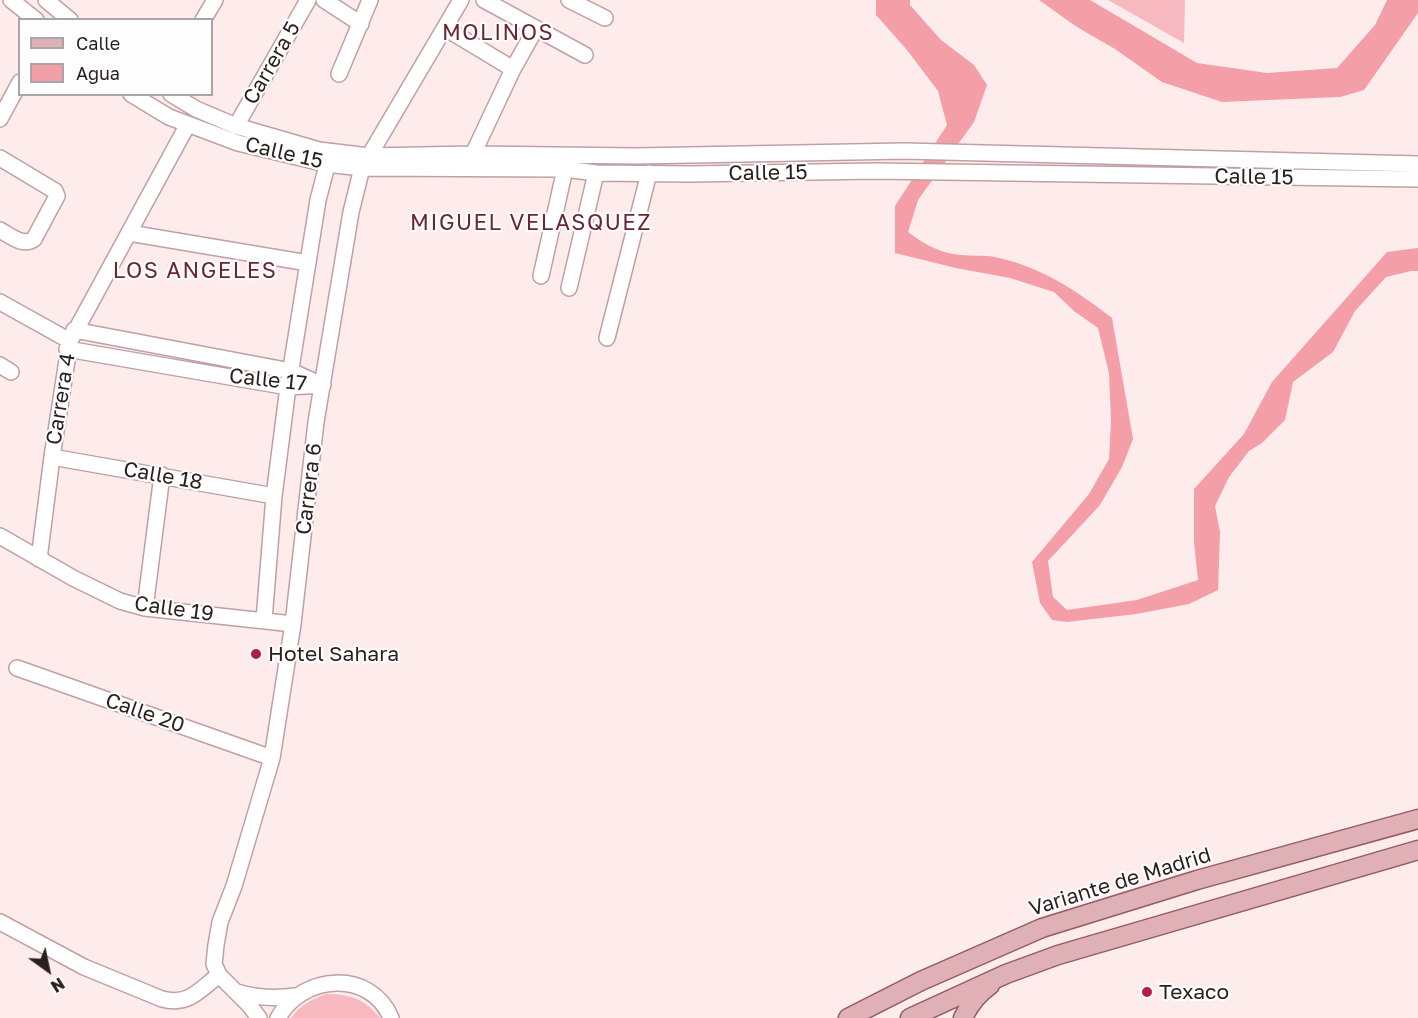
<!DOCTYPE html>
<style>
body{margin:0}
#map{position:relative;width:1418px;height:1018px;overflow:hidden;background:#feebec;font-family:"Golos Text",sans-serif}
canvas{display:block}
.legend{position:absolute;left:18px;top:18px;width:195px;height:78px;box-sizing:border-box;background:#fdfdfd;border:2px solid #a9a4a5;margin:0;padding:8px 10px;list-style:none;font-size:18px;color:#2a1f20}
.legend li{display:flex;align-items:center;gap:12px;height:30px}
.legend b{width:30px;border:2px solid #a9a4a5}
.north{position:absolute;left:18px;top:940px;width:60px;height:60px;-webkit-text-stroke:4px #fdfdfd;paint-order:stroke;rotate:147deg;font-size:16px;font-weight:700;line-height:24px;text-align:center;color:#2a1f20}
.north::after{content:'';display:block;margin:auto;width:21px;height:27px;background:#2a1f20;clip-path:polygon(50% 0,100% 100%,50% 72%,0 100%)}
</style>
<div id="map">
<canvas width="1418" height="1018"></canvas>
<ul class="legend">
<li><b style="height:8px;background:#dfb1b7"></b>Calle</li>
<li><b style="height:16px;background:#f49ea8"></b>Agua</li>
</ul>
<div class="north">N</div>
</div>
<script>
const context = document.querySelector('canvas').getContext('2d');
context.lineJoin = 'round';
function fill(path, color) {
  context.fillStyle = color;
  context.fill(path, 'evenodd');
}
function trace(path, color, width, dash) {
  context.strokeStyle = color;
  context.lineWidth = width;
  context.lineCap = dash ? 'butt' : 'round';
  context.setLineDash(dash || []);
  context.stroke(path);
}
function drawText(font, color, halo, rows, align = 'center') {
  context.font = font + ' "Golos Text",sans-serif';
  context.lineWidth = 4.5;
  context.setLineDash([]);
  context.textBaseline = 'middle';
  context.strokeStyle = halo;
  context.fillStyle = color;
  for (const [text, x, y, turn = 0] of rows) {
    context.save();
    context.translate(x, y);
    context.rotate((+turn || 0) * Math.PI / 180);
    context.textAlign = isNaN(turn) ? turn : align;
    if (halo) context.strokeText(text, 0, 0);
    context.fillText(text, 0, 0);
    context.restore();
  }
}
fill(new Path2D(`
 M1108 0H1185L1184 43Z
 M326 994C349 994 365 999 380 1018H291C300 1005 311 1000 326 994Z`), '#f7b9bf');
fill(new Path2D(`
 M876 0H910V5L941 40 974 65 987 85 974 122 918 200 908 232C923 243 936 251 953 254 968 257 985 254 999 258 1043 268 1077 291 1112 318L1133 439 1122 467 1100 505 1048 561 1053 597 1067 610 1137 600 1198 580 1194 542V489L1244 434 1272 382 1387 252 1418 248V271H1411L1386 277 1355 311 1333 352 1293 382 1285 420 1262 443 1249 451 1229 477 1215 506 1220 532 1218 590 1189 604 1136 614 1067 622 1052 620 1040 603 1032 562 1089 494 1109 459 1111 421 1109 373 1098 328 1074 311 1054 292 1010 278 956 268 895 253V206L947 125 938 91 907 50 876 15Z
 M1039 0H1090L1197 63 1267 73 1337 68 1375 25 1387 0H1418V13L1364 90 1340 97 1222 102 1162 82 1115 49 1077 27Z`), '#f49ea8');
const minor = new Path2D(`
 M11 0 36 20
 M46 0 70 20
 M324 0 361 24
 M484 0 585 55
 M569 0 605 18
 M203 20 215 0
 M445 28 513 69
 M339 74 370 0
 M131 94 169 117 238 143 326 164 362 168 565 169 596 173 690 174 875 171 1418 179
 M171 94 196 109 236 126 319 150 369 156 473 154 636 156 905 151 1418 164
 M0 119 20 82
 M236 126 308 0
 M473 154 513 69 536 28
 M0 158 55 191 57 196 34 239C23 247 11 236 0 230
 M129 233 308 263
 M541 276 565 169
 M569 288 596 173
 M0 302 70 341
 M74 330 291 371 320 384
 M607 338 649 173
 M67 349 288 387 323 385
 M0 365 11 372
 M52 457 274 496
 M0 536 73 578 120 601 145 608 293 624
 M39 559 52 457 70 341 188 124
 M145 608 162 475
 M264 620 274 496 288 387 318 200 330 154
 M17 668 272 758
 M0 922 84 967 162 999C189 1006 199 990 219 975
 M237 992C257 998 275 999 295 996
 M259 1018 250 1006 219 975 214 964 216 945 220 922 234 886 272 758 293 624 316 422 351 212 362 168 461 0
 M278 1018C302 974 371 969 391 1018`);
const major = new Path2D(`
 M848 1018 921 981 1042 928 1197 880 1418 819
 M910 1018 1006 974 1058 955 1418 850
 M963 1018C969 1005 979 993 990 985`);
trace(minor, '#bfa1a3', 18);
trace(major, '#925c63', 21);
trace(minor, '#fff', 15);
trace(major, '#dfb1b7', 18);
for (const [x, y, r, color] of [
 [256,654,6,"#b11f47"],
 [1147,992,6,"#b11f47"]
]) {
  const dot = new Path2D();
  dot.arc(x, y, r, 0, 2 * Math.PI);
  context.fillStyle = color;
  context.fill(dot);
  trace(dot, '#fdfdfd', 2);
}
drawText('21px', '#2a1f20', '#fdfdfd', [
 ["Carrera 5",272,63,-60],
 ["Calle 15",284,153,13],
 ["Calle 15",768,173,-1],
 ["Calle 15",1254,177,1],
 ["Calle 17",268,380,6],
 ["Carrera 4",61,399,-81],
 ["Calle 18",163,476,10],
 ["Carrera 6",309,489,-83],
 ["Calle 19",174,609,8],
 ["Calle 20",145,713,19],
 ["Variante de Madrid",1120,882,-17]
]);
drawText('21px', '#2a1f20', '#fdfdfd', [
 ["Hotel Sahara",268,654],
 ["Texaco",1159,992]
], 'left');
context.letterSpacing = '1.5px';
drawText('22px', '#6c2633', '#fdfdfd', [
 ["MOLINOS",498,33],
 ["MIGUEL VELASQUEZ",531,223],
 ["LOS ANGELES",195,271]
]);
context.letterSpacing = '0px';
</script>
